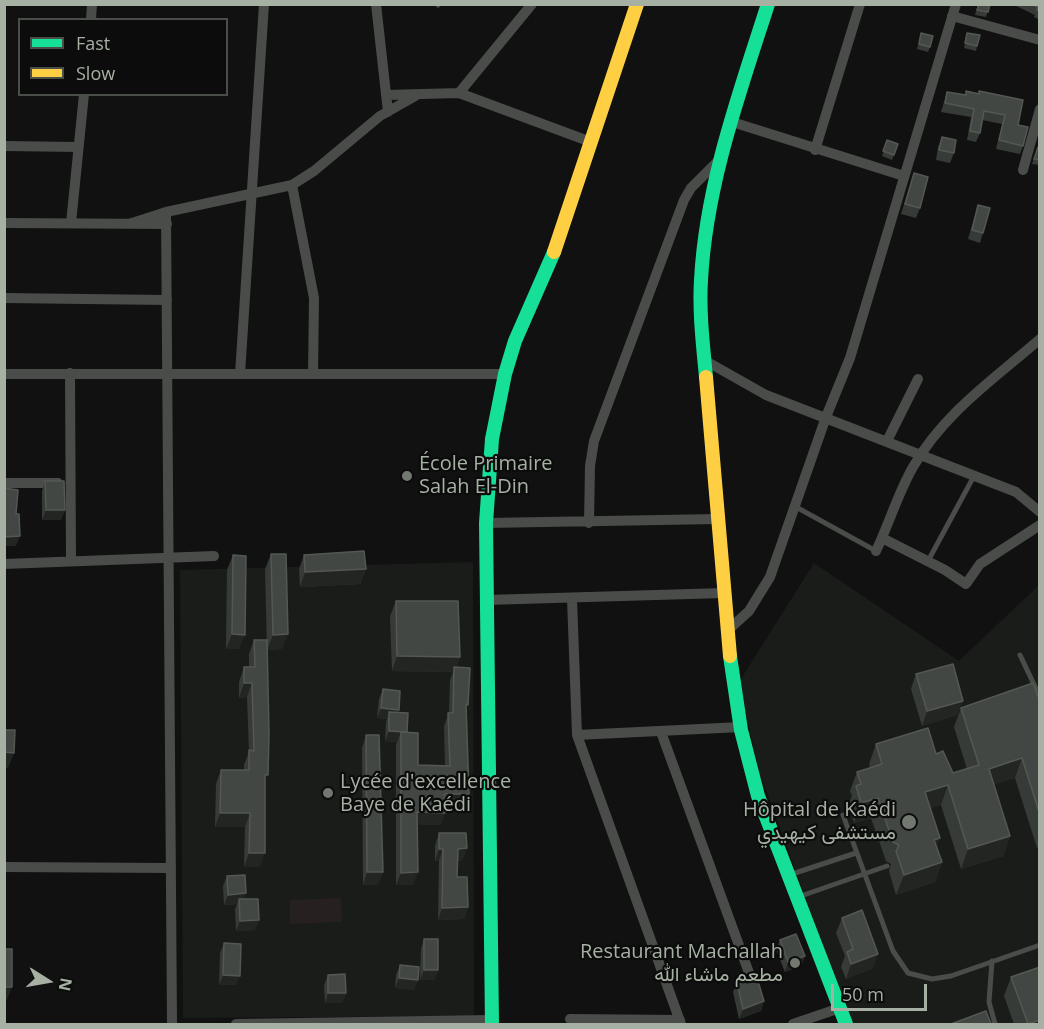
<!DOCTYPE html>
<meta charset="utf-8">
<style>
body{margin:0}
#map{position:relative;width:1044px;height:1029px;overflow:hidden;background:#101110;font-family:"Open Sans",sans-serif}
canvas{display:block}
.frame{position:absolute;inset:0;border:6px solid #a6b0a3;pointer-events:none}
.legend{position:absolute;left:18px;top:18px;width:210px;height:78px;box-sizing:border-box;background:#0b0c0b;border:2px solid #494e48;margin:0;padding:8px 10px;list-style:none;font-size:18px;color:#a6b0a3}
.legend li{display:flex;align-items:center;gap:12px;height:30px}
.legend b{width:30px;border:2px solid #494e48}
.north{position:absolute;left:18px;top:951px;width:60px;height:60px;-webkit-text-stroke:4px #0b0c0b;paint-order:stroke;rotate:101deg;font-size:16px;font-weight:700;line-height:24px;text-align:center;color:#a6b0a3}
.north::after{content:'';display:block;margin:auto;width:21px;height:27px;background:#a6b0a3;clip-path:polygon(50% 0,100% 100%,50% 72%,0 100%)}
.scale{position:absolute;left:831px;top:984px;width:96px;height:27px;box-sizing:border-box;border:3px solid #a6b0a3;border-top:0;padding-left:8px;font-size:18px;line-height:21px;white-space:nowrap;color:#a6b0a3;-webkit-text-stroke:4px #0b0c0b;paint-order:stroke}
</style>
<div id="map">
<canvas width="1044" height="1029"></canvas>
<div class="frame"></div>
<ul class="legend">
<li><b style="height:8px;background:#16e098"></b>Fast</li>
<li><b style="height:8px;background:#ffcf43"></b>Slow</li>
</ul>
<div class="north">N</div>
<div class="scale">50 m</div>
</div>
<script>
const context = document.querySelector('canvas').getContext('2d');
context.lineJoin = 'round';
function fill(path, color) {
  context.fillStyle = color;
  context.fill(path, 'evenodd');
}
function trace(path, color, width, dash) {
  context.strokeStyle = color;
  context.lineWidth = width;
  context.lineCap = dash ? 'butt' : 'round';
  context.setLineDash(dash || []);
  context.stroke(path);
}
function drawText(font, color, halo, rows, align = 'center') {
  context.font = font + ' "Open Sans",Vazirmatn,sans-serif';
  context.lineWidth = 4.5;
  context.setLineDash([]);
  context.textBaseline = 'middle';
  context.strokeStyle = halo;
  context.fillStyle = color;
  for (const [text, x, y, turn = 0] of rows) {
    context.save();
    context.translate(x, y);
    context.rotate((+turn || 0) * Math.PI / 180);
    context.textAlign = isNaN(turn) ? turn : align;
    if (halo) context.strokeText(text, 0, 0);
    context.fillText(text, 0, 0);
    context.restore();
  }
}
fill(new Path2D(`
 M473 562 474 1016 183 1018 180 570Z
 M814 563 959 661 1039 585V1024H852L759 771 739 682Z`), '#1a1c1a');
fill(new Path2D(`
 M341 898 342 922 290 924V900Z`), '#262120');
trace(new Path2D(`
 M438 5 439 4
 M796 507 876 551
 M928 561 974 476
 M1020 655 1040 697
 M843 815 893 951 908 973 932 979 951 976 1040 945
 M789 875 856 853
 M798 897 887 866
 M992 961 989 1002 995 1024`), '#494c48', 5);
trace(new Path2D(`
 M376 4 388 112
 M952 16 1040 40
 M91 20 92 4
 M459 93 532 4
 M386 95 459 93 591 142
 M729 121 904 176
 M4 146 78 147
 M815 150 860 4
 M1023 170 1040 109
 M292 185 314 298 313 374
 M166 212 172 1024
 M4 223 167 224
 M71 223 84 94
 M129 224 166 212 292 185 314 171 380 116 419 94
 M4 298 167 300
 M704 360 766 395 1016 492 1040 512
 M70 373 71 561
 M4 374H505
 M240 374 264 4
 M887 441 918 379
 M4 483H58
 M486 523 718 519
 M589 523 590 466 594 441 684 200 691 188 719 160
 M882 538 945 570 966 584 980 564 1040 525
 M876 551C889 524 898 493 913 467 944 413 994 379 1040 339
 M4 564 214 556
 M572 599 577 735 681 1024
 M486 600 724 593
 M727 631 749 611 770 577 826 417 850 358 956 4
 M661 732 752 981
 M577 735 741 727
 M4 867 171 868
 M570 1019 680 1020
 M236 1024 491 1020
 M793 1024 840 1008`), '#494c48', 10);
trace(new Path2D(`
 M706 377C703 345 699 312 701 280 706 185 739 94 768 4
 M730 656 741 730 758 796 846 1024
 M492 1024 486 523 492 439 505 374 515 341 554 252`), '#16e098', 14);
trace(new Path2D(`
 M554 252 637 4
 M706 377 730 656`), '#ffcf43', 14);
fill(new Path2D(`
 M978 4H990L986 17 975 15Z
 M1012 4H1040V20L1034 17 1035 15Z
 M921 33 930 47 928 52 917 49Z
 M967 33 977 46 976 51 964 48Z
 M966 91 978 94 1018 125 1023 146 1020 154 996 149 1002 124 982 120 980 133 976 142 967 140 971 117 941 112 947 92 965 95Z
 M942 137 954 153 950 163 936 160 938 147Z
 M887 140 898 144 892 160 882 156Z
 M1038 147H1040V165L1032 164Z
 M914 173 920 208 916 218 901 214Z
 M978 205 983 233 980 243 968 239Z
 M45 481 65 510 61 520H42V491Z
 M271 554 282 649 267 650 265 569Z
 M233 555 239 649H226L227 570Z
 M304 555 366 569 360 584 300 587 299 569Z
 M396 601 460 657 456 667 466 712 469 794 464 806 445 807V813L440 825H417L413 885H396V745L397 742 385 741 386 722 387 719 377 718 379 699 383 689 398 712 407 733 418 765H445L444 726 449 713 450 680 453 672 392 671 390 616Z
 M254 640 265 783 260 867H244L245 827H215L216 784 221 770H244V765L249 752 247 697 239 698V682L244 667H249V654Z
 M916 674 963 701 957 715 922 726 911 689Z
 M1040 702V847L1037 848 1015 778 994 784 1010 836 1003 856 961 869 941 805 930 808 937 846 942 862 935 882 896 895 889 871 891 864 886 861 871 818 854 823 848 805 852 796 850 791 857 772 870 768 869 764 876 744 936 754 953 773 967 769 954 727 961 708Z
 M366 735 383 872 378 884 363 885 362 748Z
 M439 833 467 848 462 860 457 861V877L468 907 464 919 438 920 439 861H435V846Z
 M227 876 244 899 255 930 236 931 235 909 237 904 224 905 223 886Z
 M842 918 873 968 846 979 841 967 845 956 836 933Z
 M424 939 438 970 434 980H420L421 949Z
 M780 940 805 956 801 966 785 972 776 950Z
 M224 943 236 985H219L220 953Z
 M400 965 414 990 395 988 396 975Z
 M328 975 346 993 342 1003H325L324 985Z
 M1011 977 1040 1024H1014L1004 996Z
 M737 982 764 1001 761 1011 739 1019 733 992Z`), '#373b37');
fill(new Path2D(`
 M46 510H65L61 520H42Z
 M20 536 16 546H4V537Z
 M366 569 360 584 300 587 305 572Z
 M232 634 245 635 239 649H226Z
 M288 634 282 649 267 650 273 635Z
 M397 656 460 657 455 672 454 667 453 672 392 671Z
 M244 683H252L247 697 239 698Z
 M963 701 957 715 922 726 927 711Z
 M381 708 399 710 395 720 389 712 387 719 377 718Z
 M389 731 407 732H401L397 742 385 741Z
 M4 752 14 753 8 768 4 767Z
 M1022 758 1015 778 982 788 989 769Z
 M948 785 941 805 918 812 925 792Z
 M445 794H469L464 806 440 807Z
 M878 798 871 818 854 823 861 803Z
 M417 812 445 813 440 825H412Z
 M220 813H250L245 827H215Z
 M1010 836 1003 856 961 869 968 849Z
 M940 838 933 857 934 840Z
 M467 848 462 860 453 861 458 849Z
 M439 849H443L439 861H435Z
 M249 853H265L260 867H244Z
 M942 862 935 882 896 895 904 875Z
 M367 872H383L378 884 363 885Z
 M418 872 413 885H396L401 873Z
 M246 893 242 903 239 899 237 904 224 905 228 895Z
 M468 907 464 919 438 920 442 908Z
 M259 920 255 930 236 931 240 921Z
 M878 954 873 968 846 979 851 964Z
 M805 956 801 966 785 972 788 962Z
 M424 970H438L434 980H420Z
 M223 975 240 976 236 985H219Z
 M399 978 418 980 414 990 395 988Z
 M4 987H12L6 1002H4Z
 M328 993H346L342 1003H325Z
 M764 1001 761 1011 739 1019 743 1009Z
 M1040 1020V1024H1027H1028Z`), '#232523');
const building = new Path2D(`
 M979 4H990L988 12 977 10Z
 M1032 4H1040V11L1037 10 1038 7Z
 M921 33 933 36 930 47 919 44Z
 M967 33 980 35 977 46 965 43Z
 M966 91 979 94V91L1023 100 1018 125 1028 127 1023 146 999 140 1005 115 984 111 980 133 970 131 974 109 945 103 947 92 966 95Z
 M942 137 956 140 954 153 939 150Z
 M887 140 898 144 894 155 883 151Z
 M1038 147H1040V160L1034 159Z
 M914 173 928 177 920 208 905 204Z
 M978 205 990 208 983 233 972 230Z
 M45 481H64L65 510H46Z
 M4 488 18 490 16 514H19L20 536 4 537Z
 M364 551 366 569 305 572 304 555Z
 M271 554H286L288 634 273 635Z
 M233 555 246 556 245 635 232 634Z
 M396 601H458L460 657 397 656Z
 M254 640H267L269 733 268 775H265V853H249L250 813H220L221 770H249V750L254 751 252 683H244V667H255Z
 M953 664 963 701 927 711 916 674Z
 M454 667 470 668 468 705 466 704 469 794H445V813L417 812 418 872 401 873V732L418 733V765L450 766 448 713H453Z
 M1033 683 1040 702V815L1022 758 989 769 1010 836 968 849 948 785 925 792 940 838 934 840 942 862 904 875 896 851 899 845 893 842 878 798 861 803 856 786 861 784 857 772 882 764 876 744 928 728 936 754 943 751 953 773 979 765 961 708Z
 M383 689 400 691 399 710 381 708Z
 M389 712 408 713 407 732 389 731Z
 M4 730H15L14 753 4 752Z
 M366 735H379L383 872H367Z
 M439 833H466L467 848 458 849 457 877H467L468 907 442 908 443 849H439Z
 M245 875 246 893 228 895 227 876Z
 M239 899H258L259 920 240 921Z
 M862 910 878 954 851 964 847 952 853 949 842 918Z
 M796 934 805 956 788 962 780 940Z
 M424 939H438V970H424Z
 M224 943 241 944 240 976 223 975Z
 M4 949H12V987H4Z
 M400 965 419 967 418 980 399 978Z
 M1040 967V998H1039L1040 1001V1020L1028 1024 1011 977Z
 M345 974 346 993H328V975Z
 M757 978 764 1001 743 1009 737 982Z
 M986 1011 991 1024H951Z`);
fill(building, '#434743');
trace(building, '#535852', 1.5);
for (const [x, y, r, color] of [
 [407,476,6,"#727870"],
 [328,793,6,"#727870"],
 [909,822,8,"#727870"],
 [795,963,6,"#727870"]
]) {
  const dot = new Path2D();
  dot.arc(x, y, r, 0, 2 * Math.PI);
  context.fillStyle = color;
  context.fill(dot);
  trace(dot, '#0b0c0b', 2);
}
drawText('20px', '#a6b0a3', '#0b0c0b', [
 ["École Primaire",419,464],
 ["Salah El-Din",419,487],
 ["Lycée d'excellence",340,782],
 ["Baye de Kaédi",340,805],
 ["Hôpital de Kaédi",896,810,"right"],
 ["مستشفى كيهيدي",896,833,"right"],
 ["Restaurant Machallah",783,952,"right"],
 ["مطعم ماشاء الله",783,975,"right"]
], 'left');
</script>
